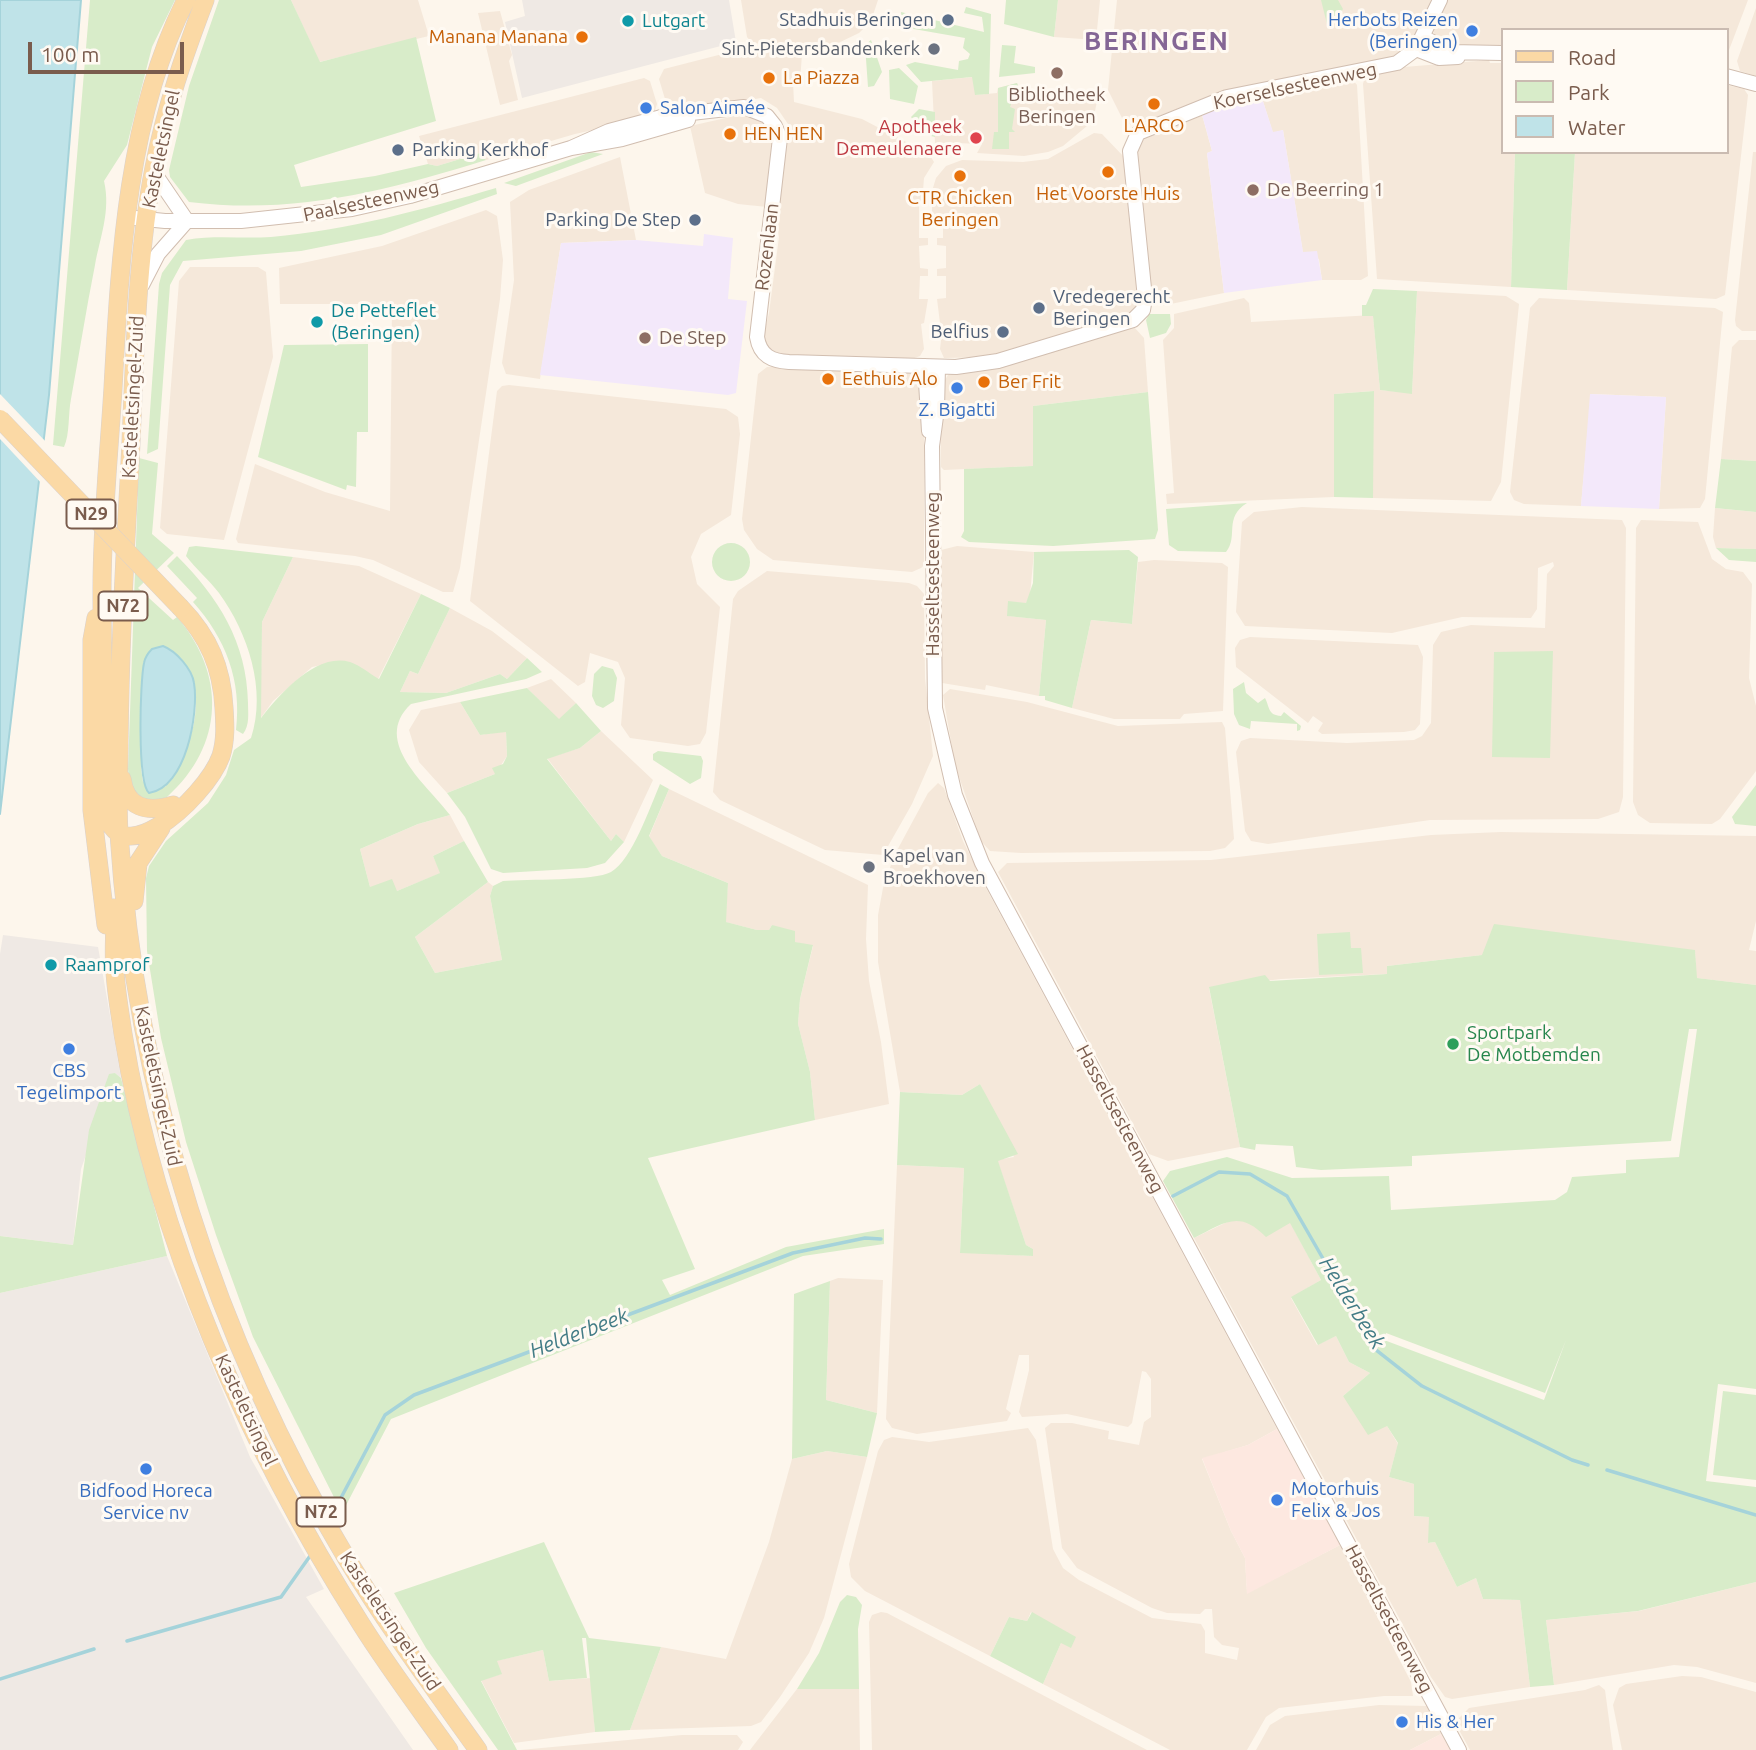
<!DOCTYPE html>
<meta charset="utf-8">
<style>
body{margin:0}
#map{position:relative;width:1756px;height:1750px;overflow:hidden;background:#fdf6ec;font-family:Ubuntu,sans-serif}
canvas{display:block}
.legend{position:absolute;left:1501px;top:28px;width:228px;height:126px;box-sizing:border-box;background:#fffaf3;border:2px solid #cabbb1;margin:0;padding:9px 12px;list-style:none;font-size:21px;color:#7a5c4d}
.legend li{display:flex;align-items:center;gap:14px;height:35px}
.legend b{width:35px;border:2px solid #cabbb1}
.scale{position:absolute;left:28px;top:42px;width:156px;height:32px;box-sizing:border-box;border:4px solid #7a5c4d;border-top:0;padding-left:9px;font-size:21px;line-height:24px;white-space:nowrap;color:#7a5c4d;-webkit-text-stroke:5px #fffaf3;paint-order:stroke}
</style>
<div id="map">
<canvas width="1756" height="1750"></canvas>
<ul class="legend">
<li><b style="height:9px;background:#fbd9a5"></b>Road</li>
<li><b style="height:19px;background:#d8ecc9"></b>Park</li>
<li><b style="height:19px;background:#bfe3e8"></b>Water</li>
</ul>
<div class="scale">100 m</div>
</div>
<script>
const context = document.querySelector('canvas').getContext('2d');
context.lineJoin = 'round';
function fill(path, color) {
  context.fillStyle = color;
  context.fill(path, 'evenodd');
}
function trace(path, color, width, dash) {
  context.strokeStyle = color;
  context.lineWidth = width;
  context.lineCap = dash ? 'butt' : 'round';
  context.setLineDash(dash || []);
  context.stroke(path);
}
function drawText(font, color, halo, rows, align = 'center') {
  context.font = font + ' Ubuntu,sans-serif';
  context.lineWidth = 6;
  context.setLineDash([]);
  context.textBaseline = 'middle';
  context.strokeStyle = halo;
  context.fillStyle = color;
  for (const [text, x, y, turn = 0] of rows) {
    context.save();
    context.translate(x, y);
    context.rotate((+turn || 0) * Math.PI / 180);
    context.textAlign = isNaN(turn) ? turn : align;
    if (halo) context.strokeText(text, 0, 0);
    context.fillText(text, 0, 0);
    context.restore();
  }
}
fill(new Path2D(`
 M291 0H418L429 36 319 62Z
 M741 0H878L871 21 859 33 834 45 811 48 752 43 747 37Z
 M1058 0H1100L1096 40 1054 37Z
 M1117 0H1434L1412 44 1394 59 1210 96 1134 126 1124 122 1108 90Z
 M1446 0H1748L1726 58V30H1502V45L1446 48 1434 35 1433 29Z
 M1756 8V76L1740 71 1737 61Z
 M500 11 512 55 509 61 518 100 500 105 478 13Z
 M738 50 802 54 800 82H793L794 102 862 119 929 154 934 162 924 178 922 204H919V238H928V245L919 246 920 268 928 269V276H920L919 299H928L924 323 921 324 924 349 920 356 912 359 784 357 769 350 763 337 769 313 779 237 776 220 788 124 777 108 761 98 697 109H668L659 79 664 69Z
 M1489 60 1490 63H1502V152H1515L1511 287 1377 279 1363 84 1365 76 1404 67Z
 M973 77 976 95 997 93 998 88 1017 83 1020 91 1039 101H1097L1093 121 1063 146 1048 152 1024 156 977 153 982 144 955 143 948 154 935 143 932 81Z
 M644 78 650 81 657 104 653 117 575 134 486 160 480 153 437 166 428 164 419 136Z
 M1352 79 1357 85 1368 276 1361 280H1322L1319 259 1303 253 1283 130 1273 133 1261 95Z
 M1726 85 1744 89 1748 95 1725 295 1716 299 1567 290 1575 152H1726Z
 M1201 111 1212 151 1207 153 1224 293 1161 306 1152 299 1135 154 1139 140Z
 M748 113 767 123 774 139 767 207 738 204 705 193 690 126Z
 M1094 133 1102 134 1125 158 1140 300 1133 313 990 357 944 358 940 349 943 324 940 323 937 299 946 298V276H937V269L946 268V246L937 245V238H943V222H932V191L936 178 946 166 962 160 1023 162 1048 159Z
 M1753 152H1756V331H1742L1736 326 1735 320Z
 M620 157 636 240 561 243 540 379 506 374 502 363 514 280 510 202 529 190Z
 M486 210 497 216 503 260 500 299 460 568 453 592H443L373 560 355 556 238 543 236 539 255 464 325 492 390 511 392 304H280L279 268 382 246Z
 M190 267H258L266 272 273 357 224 540 167 534 160 528 179 281Z
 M1417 291 1506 296 1519 304 1501 482 1491 501 1373 498V391L1334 394V497L1167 504 1166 494 1174 493 1163 340 1174 328V314L1244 298 1249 303 1251 322 1373 315 1380 390 1412 393Z
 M1539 298 1715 308 1723 312 1705 499 1700 508 1659 509 1666 397 1591 394 1581 506 1524 504 1514 500 1510 492 1530 308Z
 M1134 327 1144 338 1148 392 1033 406V466L944 470 941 467 940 388 948 375Z
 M1739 340H1756V461L1721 459 1732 347Z
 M767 367H848L914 371 921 377 924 388V565L921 568 912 572 773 560 757 549 744 530 742 519 758 374Z
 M509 385 726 409 738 417 740 434 731 515 701 534 691 557 697 584 720 607 706 733 700 744 688 746 630 738 621 725 625 678 618 662 590 653 585 682 578 686 470 601 497 391 502 386Z
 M1302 507 1622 520 1626 528 1623 797 1619 812 1598 819 1430 820 1268 844 1251 841 1245 831 1236 752 1241 741 1250 738 1347 743 1414 740 1422 736 1431 723 1433 645 1441 632 1471 625 1545 628 1547 574 1554 566 1553 562 1538 568 1537 609 1531 618 1462 617 1392 633 1245 626 1236 612 1242 522 1254 512Z
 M1715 508 1756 512V549L1716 548 1713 537Z
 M1641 520 1698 522 1712 559 1726 569 1743 572 1752 584 1749 678 1756 706V771L1720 819 1712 824 1650 823 1638 815 1633 802 1636 528Z
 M957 546 1034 552 1030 595 1026 603 1008 616 1046 620 1039 696 986 685 985 690 942 683 941 550Z
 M293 557 359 566 421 594 378 679 341 661 312 667 273 701 260 719 262 622Z
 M1154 560 1222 563 1228 567 1223 711 1184 714 1180 719H1114L1072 708 1091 620 1132 624 1138 562Z
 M767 571 909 583 917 586 924 594 925 678 933 756 912 804 883 855 825 850 720 800 713 792 733 599 738 591Z
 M450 608 492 631 527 658 507 679 500 674 446 693 400 692 410 671 418 674Z
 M1250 637 1418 645 1423 657 1420 724 1415 730 1404 732 1322 734 1318 731 1323 723 1313 716 1308 723 1236 667 1235 648 1240 640Z
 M551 679 576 703 559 720 527 688Z
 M950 689 1027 702 1118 726 1222 722 1225 728 1234 839 1225 848 1210 851 1021 853 990 851 981 841 955 765 943 695Z
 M460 702 480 735 506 731 507 756 495 774 447 793 419 762 409 730 421 710Z
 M601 731 653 780 624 842 616 834 611 841 547 758 580 748Z
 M938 783 944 788 963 841 986 888 1277 1429 1248 1445 1202 1459 1231 1531 1245 1558 1247 1593 1340 1545 1411 1682 1413 1696H1384L1279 1708 1266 1717 1247 1750H1170L1043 1684 1061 1643 1031 1612 1027 1621 1009 1617 990 1656 865 1591 851 1577 849 1564 878 1451 884 1440 892 1437 929 1442 1028 1428 1036 1440 1053 1549 1063 1568 1079 1580 1152 1618 1201 1624 1205 1631V1653L1237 1660 1239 1648 1222 1645 1214 1637 1212 1609H1205L1200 1614 1167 1613 1152 1608 1077 1568 1062 1548 1045 1428 1051 1423H1072L1109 1431 1108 1439 1139 1445 1144 1422 1151 1417V1379L1146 1372 1142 1371 1132 1423 1128 1427 1067 1414 1022 1417 1019 1412 1029 1370V1355H1019L1006 1409 1011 1413 1007 1421 917 1434 892 1428 886 1419 897 1165 964 1168 960 1252 1033 1256V1249L1026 1245 997 1160 1014 1157 980 1084 962 1095 900 1092 878 962V915L883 888 894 856 928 793Z
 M669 789 868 885 866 939 869 981 881 1042 889 1104 815 1120 810 1072 798 1024 800 999 813 946 794 942 772 925 769 930H757L725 922 728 883 662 856 649 837Z
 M450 815 464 841 433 856 441 873 397 891 370 887 360 849 418 824Z
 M1501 832 1756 836V921L1749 950 1756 951V985L1696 978 1695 950 1482 955 1387 966V974L1281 979 1209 988 1240 1147 1168 1161 1149 1154 998 872 1007 863 1211 860 1431 835Z
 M488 882 493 886 490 896 502 960 435 973 415 937Z
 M1242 1220 1254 1225 1290 1222 1321 1280 1291 1298 1317 1345 1336 1336 1349 1362 1370 1373 1343 1396 1387 1426 1398 1444 1389 1477 1414 1484V1516L1429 1517V1543L1435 1542 1457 1587 1476 1578 1483 1599 1520 1600 1530 1687 1452 1699 1445 1697 1431 1677 1194 1238 1229 1221Z
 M838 1278 883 1280 877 1413 826 1400 830 1281Z
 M827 1451 867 1457 824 1618 809 1653 780 1697 761 1722 751 1726 630 1730 661 1647 726 1659 769 1542 792 1459Z
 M1756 1582V1683L1697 1667 1674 1665 1554 1685 1546 1620 1639 1611Z
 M881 1612 887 1613 1147 1750H872L869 1622 872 1615Z
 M543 1650 549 1681 591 1678 595 1732 514 1743 481 1680 501 1674 496 1661Z
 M1682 1676 1701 1677 1756 1692V1750H1622L1613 1705 1619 1688 1626 1684Z
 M1599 1685 1605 1690 1613 1750H1470L1459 1730V1718L1469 1708 1585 1690Z
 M797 1689H859L860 1750H750Z
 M1379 1705 1427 1706 1441 1734 1410 1750H1256L1270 1725 1285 1716Z
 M682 1735H737L743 1742 738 1750H520Z`), '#f5e8da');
fill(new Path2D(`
 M1277 1429 1340 1545 1247 1594 1245 1558 1231 1531 1202 1458 1248 1445Z
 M1441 1734 1450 1750H1410Z`), '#fde8e0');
fill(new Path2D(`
 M522 0H729L736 42 522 98 505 22 525 16Z
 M3 935 98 947 121 1078 115 1073 81 1169 73 1245 0 1236V954Z
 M167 1256 250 1457 324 1589 306 1597 413 1750H0V1293Z`), '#efe9e4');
fill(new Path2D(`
 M1261 95 1273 132 1283 130 1303 252 1317 251 1322 280 1224 293 1207 153 1212 151 1201 111Z
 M704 234 733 238 728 299 747 301 736 393 728 395 540 375 561 243 636 240 703 246Z
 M1590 394 1666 397 1659 509 1581 506Z`), '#f3e8fa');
fill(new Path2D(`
 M90 0H175L152 47 127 145 104 181C111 211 100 237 95 265 86 310 79 355 71 399 68 414 70 434 64 447L53 445Z
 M219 0H291L320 62 416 37 436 121 294 165 301 187 375 176 428 164 437 166 480 153 486 160C386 191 294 215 189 202L170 177 169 170 189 86Z
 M1006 0H1058L1054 37 1004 24Z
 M1321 0H1338L1343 9 1331 28H1328Z
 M966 7 991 14 989 94 975 95 972 77 921 82 906 65 915 62 958 70 959 61 968 59 970 54 963 48 965 38 908 28 907 31 902 30 901 12 984 32 982 17 964 13Z
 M871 40 882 72 874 86 868 87 865 45Z
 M1002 45 1016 46 1014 63 1035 67V73L999 77Z
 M899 68 918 86 914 104 890 99 889 70Z
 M1017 83 1020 91 1016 90 1010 107 1015 109 1012 129 1015 132H1009V149H992L994 132H998V88Z
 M919 109 935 112V137L923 134 911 117Z
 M591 152 603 154 516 186 504 183Z
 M1515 152H1575L1567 290 1511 287Z
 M572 153 414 203 303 224 378 210Z
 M496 188 497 194 381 235 301 251 183 261 170 285 158 449 147 454 159 284 162 273 186 240C215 235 242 239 271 237 348 230 422 210 496 188Z
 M1373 289 1417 291 1412 394 1380 390 1373 316H1362V305H1366Z
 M1149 314H1170L1171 324 1166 333 1150 338 1146 320Z
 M368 344V432H357L356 487 347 485 346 490 258 457 284 345Z
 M1374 391 1373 498 1334 497V394Z
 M1148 392 1158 530 1155 539 1053 546 969 542 961 537 964 531V469L1033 466V406Z
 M139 458 158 463 152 534 174 553 138 588 173 620 177 617C226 674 225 745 167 797 144 807 129 792 128 769ZM160 646C172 648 178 656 185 666 209 702 189 755 165 787L143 782 141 768 144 665 148 653Z
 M1721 459 1756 461V512L1715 508Z
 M1247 503C1223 518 1239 536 1226 552L1178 551 1169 545 1166 509Z
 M712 562a19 19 0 1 1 38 0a19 19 0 1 1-38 0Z
 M196 546 293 557 262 622 261 718C279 695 316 652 350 662 360 665 370 674 379 679L421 594 450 608 418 674 410 671 400 692 446 693 500 674 507 679 527 658 542 672 526 679 411 704C370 742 429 786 450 815L418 824 360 849 370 887 392 879 397 891 440 873 433 856 464 841 488 882 415 937 435 973 502 960 490 896 493 886 503 881C526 879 595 881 611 872 632 860 650 807 660 784L669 789 649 836 662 856 728 883 726 922 757 930H769L772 925 795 931V942L813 945 800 999 798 1024 810 1072 815 1120 648 1158 695 1269 662 1280 670 1295 786 1247 884 1229V1244L803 1256 391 1419 342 1513 253 1337 216 1235 186 1142 161 1038 147 951 146 878 149 866 166 841 208 803 226 775 234 750 251 738C267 690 248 633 219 593 209 580 196 569 186 556L189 547Z
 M1716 548 1756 549V562L1729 560Z
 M1129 550 1138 557 1132 624 1091 620 1072 708 1045 700V696H1039L1046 620 1007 616 1008 601 1026 603 1033 583 1034 552Z
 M177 556C218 597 247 642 248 703 248 713 250 725 243 734L236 730C242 681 226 639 193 602L197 598 167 566Z
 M1553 651 1550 758 1492 757 1494 652Z
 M602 666 613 669 617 678 614 701 603 708 596 705 592 696 594 674Z
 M1244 682 1246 693 1258 703 1265 698C1270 708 1268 715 1281 716L1284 712 1301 726 1300 730 1297 731V724L1251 721 1250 729 1239 725 1234 714 1233 689Z
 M527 688 559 719 576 703 601 731 580 748 547 759 611 841 616 834 624 842 605 863 587 868 503 873 491 869 465 817 447 793 495 774 492 768 503 764 507 756 506 732 480 735 460 702Z
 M658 751 701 756 703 761 701 778 690 784 653 760V754Z
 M1756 785V826L1735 824 1732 817Z
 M1494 924 1695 950 1697 978 1756 985V1389L1718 1384 1706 1481 1756 1487V1582L1638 1611 1546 1620 1554 1685 1530 1687 1520 1600 1483 1599 1476 1578 1457 1587 1435 1542 1428 1543 1429 1517 1414 1516V1484L1389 1477 1398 1443 1387 1426 1368 1435 1343 1396 1370 1373 1349 1362 1336 1336 1318 1345 1291 1297 1321 1280 1290 1223 1266 1237C1239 1209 1224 1223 1194 1238L1163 1181 1170 1171 1227 1157 1292 1178 1389 1176 1391 1210 1555 1200 1567 1192 1572 1177 1626 1173V1160L1679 1157 1697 1029H1689L1671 1141 1412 1156V1166L1321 1170 1296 1167 1293 1146 1256 1144 1255 1150 1240 1147 1209 987 1265 975 1270 981 1387 974V966L1482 955ZM1386 1333 1545 1393 1566 1340 1544 1400 1384 1340Z
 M1350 932 1351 948H1361L1363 973 1319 975 1317 934Z
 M115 1073 121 1078 167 1256 0 1293V1236L73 1245 89 1130 109 1074Z
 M980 1084 1018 1154 998 1161 1026 1245 1033 1249V1256L960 1253 964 1168 897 1165 900 1092 962 1095Z
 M830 1281 826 1400 877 1413 867 1457 827 1451 792 1459 794 1294Z
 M1723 1391 1756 1395V1480L1713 1475Z
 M544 1542 589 1638 661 1647 630 1730 595 1732 586 1638H582L587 1678 549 1681 543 1650 497 1661 502 1674 481 1681 517 1750H498L426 1648 394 1593Z
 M847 1595 856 1597 862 1605 858 1629 859 1689H797L819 1653 840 1602Z
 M1032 1612 1076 1637 1071 1648 1061 1643 1043 1684 990 1656 1009 1617 1027 1621Z`), '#d8ecc9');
const water = new Path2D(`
 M0 0H81L49 395 0 814Z
 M163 646C176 651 192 669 194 683 199 713 186 788 149 793 137 783 140 682 144 663 145 657 148 653 152 649Z`);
fill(water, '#bfe3e8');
trace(water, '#a5d3da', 2);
fill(new Path2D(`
 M0 394 47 443 43 485 0 439Z`), '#fdf6ec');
trace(new Path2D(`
 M1173 1196 1219 1172 1250 1174 1287 1196 1375 1349 1422 1386 1572 1460 1588 1465
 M1607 1470 1756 1515
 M335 1509 385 1415 414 1395 793 1253 865 1238 881 1239
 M127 1641 281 1597 310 1556
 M0 1679 94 1649`), '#a5d3da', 3.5);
const minor = new Path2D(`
 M1423 37 1451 52 1502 53
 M1416 49 1439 58 1458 57
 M1726 76 1756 84
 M571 148 609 131 665 116 744 107 767 116 775 126 780 138 757 337C760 356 772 361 789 362L956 367 998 361 1133 320 1143 310 1145 298 1130 151 1138 133 1227 97 1397 63 1416 49 1440 0
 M153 171 187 221
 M125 217 165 221H241L352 209 410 196 571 148 622 139 688 120
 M142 285 158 254 187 221
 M925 366 929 431
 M938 367 937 409 932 446 935 708 955 795 982 863 1459 1750`);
const major = new Path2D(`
 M205 0C184 55 165 110 154 168 134 271 135 378 129 482 124 568 120 654 119 741 119 772 117 803 119 833 135 1090 215 1339 347 1559 387 1625 433 1687 478 1750
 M181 608C209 637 222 668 224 708 225 724 226 740 221 756 206 798 107 889 104 795 104 726 102 657 102 589 102 522 109 454 113 388 120 260 127 116 186 0
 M96 618 92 640V810L106 925
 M122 779C126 808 147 813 173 805
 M134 901 138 863 161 828
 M114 908C116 929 113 950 115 971 116 992 120 1013 123 1034 156 1239 250 1450 361 1624 388 1667 419 1708 449 1750`);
trace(minor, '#d1beb0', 16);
trace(major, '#dad1cd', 19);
trace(minor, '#fff', 14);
trace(major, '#fbd9a5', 18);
const majorBridge = new Path2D(`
 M0 419 181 608`);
trace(majorBridge, '#dad1cd', 19, []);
trace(majorBridge, '#fbd9a5', 18);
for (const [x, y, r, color] of [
 [948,20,7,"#5c6f8a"],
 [628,21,7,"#0f9aa8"],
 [1472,31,7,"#3f7fe0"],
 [582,37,7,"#e8710a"],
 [934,49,7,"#6b7280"],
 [1057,73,7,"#8d6e63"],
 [769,78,7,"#e8710a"],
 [1154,104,7,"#e8710a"],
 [646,108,7,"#3f7fe0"],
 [730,134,7,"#e8710a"],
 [976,138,7,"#e0444e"],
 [398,150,7,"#5c6f8a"],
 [1108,172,7,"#e8710a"],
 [960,176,7,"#e8710a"],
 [1253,190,7,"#8d6e63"],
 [695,220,7,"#5c6f8a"],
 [1039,308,7,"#5c6f8a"],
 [317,322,7,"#0f9aa8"],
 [1003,332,7,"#5c6f8a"],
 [645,338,7,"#8d6e63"],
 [828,379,7,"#e8710a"],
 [984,382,7,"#e8710a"],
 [957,388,7,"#3f7fe0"],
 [869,867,7,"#6b7280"],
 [51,965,7,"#0f9aa8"],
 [1453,1044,7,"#2e9e5b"],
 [69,1049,7,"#3f7fe0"],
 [146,1469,7,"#3f7fe0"],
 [1277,1500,7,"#3f7fe0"],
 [1402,1722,7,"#3f7fe0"]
]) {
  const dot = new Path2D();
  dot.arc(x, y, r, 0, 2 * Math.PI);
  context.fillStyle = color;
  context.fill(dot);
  trace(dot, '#fffaf3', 2.5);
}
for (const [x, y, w] of [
 [91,514,49],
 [123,606,49],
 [321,1512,49]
]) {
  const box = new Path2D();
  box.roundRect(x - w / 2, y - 14.5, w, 29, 5);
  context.fillStyle = '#fffaf3';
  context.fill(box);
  trace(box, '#7a5c4d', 2);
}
drawText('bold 18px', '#7a5c4d', null, [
 ["N29",91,514],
 ["N72",123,606],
 ["N72",321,1512]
]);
drawText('19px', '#4e5e75', '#fffaf3', [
 ["Stadhuis Beringen",934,20],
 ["Parking Kerkhof",412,150,"left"],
 ["Parking De Step",681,220],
 ["Vredegerecht",1053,297,"left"],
 ["Beringen",1053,319,"left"],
 ["Belfius",989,332]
], 'right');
drawText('19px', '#366cbe', '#fffaf3', [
 ["Herbots Reizen",1458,20,"right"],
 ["(Beringen)",1458,42,"right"],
 ["Salon Aimée",660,108],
 ["Z. Bigatti",957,410,"center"],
 ["CBS",69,1071,"center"],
 ["Tegelimport",69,1093,"center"],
 ["Motorhuis",1291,1489],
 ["Felix & Jos",1291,1511],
 ["Bidfood Horeca",146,1491,"center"],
 ["Service nv",146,1513,"center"],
 ["His & Her",1416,1722]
], 'left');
drawText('19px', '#0d838f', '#fffaf3', [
 ["Lutgart",642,21],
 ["De Petteflet",331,311],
 ["(Beringen)",331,333],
 ["Raamprof",65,965]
], 'left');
drawText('19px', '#c56008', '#fffaf3', [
 ["Manana Manana",568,37,"right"],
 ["La Piazza",783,78],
 ["L'ARCO",1154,126,"center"],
 ["HEN HEN",744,134],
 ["Het Voorste Huis",1108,194,"center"],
 ["CTR Chicken",960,198,"center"],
 ["Beringen",960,220,"center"],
 ["Eethuis Alo",842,379],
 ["Ber Frit",998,382]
], 'left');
drawText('19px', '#5b616d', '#fffaf3', [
 ["Sint-Pietersbandenkerk",920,49],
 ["Kapel van",883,856,"left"],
 ["Broekhoven",883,878,"left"]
], 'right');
drawText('19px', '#7a5c4d', '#fffaf3', [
 ["Koerselsesteenweg",1295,86,-12],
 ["Kasteletsingel",161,149,-78],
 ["Paalsesteenweg",371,201,-12],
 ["Rozenlaan",767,247,-83],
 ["Kasteletsingel-Zuid",133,397,-87],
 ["Hasseltsesteenweg",933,574,-90],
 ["Kasteletsingel-Zuid",158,1086,78],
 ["Hasseltsesteenweg",1120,1119,62],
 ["Kasteletsingel",246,1410,65],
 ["Hasseltsesteenweg",1389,1619,62],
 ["Kasteletsingel-Zuid",390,1621,56]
]);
drawText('19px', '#785e54', '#fffaf3', [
 ["Bibliotheek",1057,95,"center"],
 ["Beringen",1057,117,"center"],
 ["De Beerring 1",1267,190],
 ["De Step",659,338]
], 'left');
drawText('19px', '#be3a42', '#fffaf3', [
 ["Apotheek",962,127],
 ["Demeulenaere",962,149]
], 'right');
drawText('19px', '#27864d', '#fffaf3', [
 ["Sportpark",1467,1033],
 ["De Motbemden",1467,1055]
], 'left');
drawText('italic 21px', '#437c86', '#fffaf3', [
 ["Helderbeek",1352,1303,58],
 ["Helderbeek",579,1333,-21]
]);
context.letterSpacing = '2px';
drawText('bold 26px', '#846695', '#fffaf3', [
 ["BERINGEN",1157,41]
]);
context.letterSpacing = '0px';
</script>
